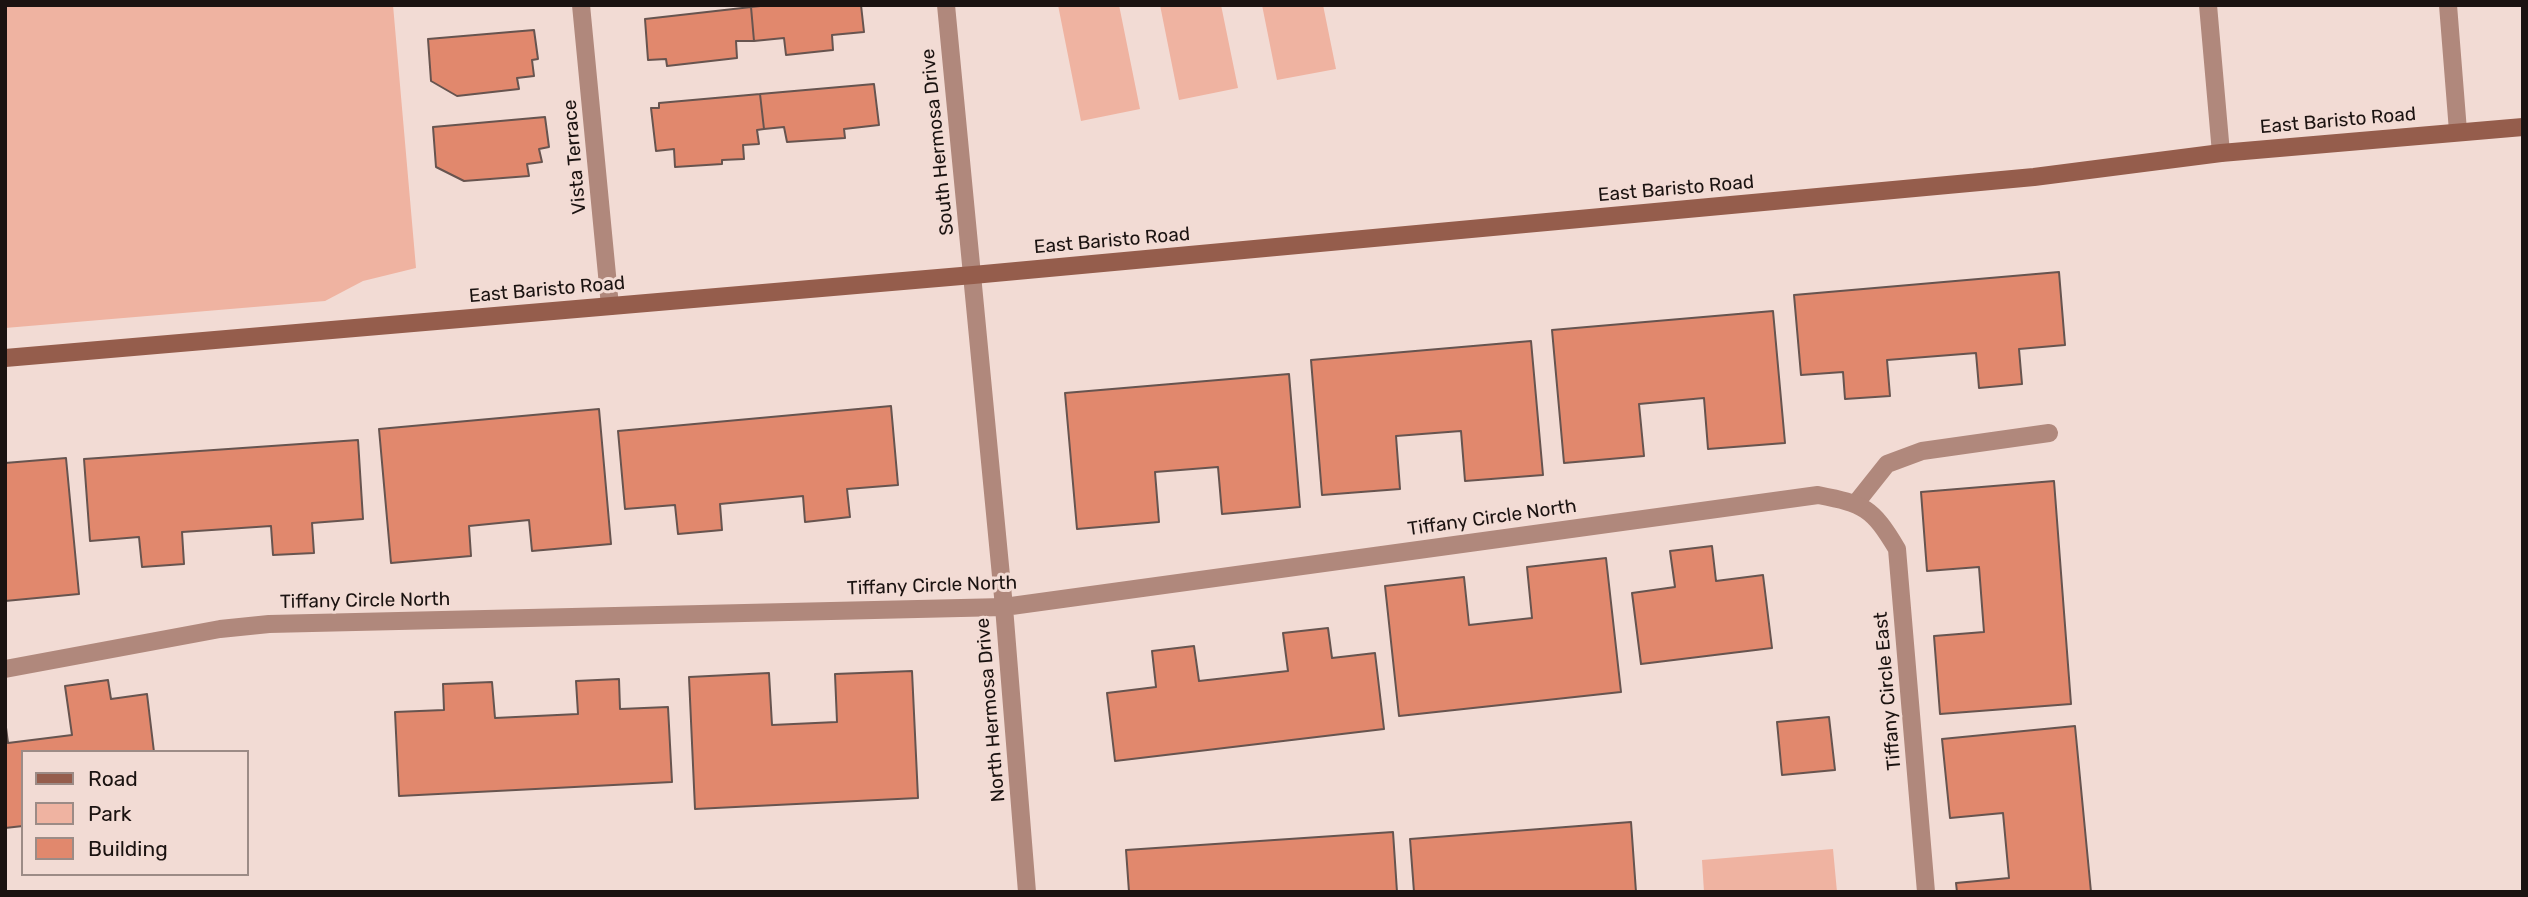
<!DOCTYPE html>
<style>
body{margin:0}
#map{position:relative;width:2528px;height:897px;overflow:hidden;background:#f2dbd4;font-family:Rubik,sans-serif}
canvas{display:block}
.frame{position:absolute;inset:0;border:7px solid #1b1311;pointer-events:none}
.legend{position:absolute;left:21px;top:750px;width:228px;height:126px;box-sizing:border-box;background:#f2dbd4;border:2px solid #9c8b86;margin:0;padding:9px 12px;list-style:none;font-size:21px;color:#1b1311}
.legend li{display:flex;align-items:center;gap:14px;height:35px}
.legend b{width:35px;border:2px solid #9c8b86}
</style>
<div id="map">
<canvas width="2528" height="897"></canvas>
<div class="frame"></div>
<ul class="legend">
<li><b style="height:9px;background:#955d4c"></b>Road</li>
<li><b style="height:19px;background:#efb3a1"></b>Park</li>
<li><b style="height:19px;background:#e1886d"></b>Building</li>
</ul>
</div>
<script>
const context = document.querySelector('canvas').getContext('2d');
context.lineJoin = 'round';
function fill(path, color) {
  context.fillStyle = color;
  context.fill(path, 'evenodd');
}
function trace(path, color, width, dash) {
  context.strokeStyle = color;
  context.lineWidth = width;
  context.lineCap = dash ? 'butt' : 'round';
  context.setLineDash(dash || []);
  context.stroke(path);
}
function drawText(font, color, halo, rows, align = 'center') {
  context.font = font + ' Rubik,sans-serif';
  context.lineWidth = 6;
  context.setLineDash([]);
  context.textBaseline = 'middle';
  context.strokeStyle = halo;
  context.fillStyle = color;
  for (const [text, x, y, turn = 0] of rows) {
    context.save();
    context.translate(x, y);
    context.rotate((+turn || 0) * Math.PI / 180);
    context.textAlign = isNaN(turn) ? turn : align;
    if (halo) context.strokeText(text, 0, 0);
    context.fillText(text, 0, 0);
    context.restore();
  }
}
fill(new Path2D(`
 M5 5H393L416 268 363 281 325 301 5 328Z
 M1058 5H1119L1140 109 1081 121Z
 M1160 5H1221L1238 88 1179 100Z
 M1262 5H1323L1336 69 1277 80Z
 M1833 849 1837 892H1704L1702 860Z`), '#efb3a1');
const building = new Path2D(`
 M770 5H861L864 32 832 35 833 50 786 55 784 38 754 41 751 7Z
 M751 7 754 41H736L737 58 667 66 666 59 648 60 645 19Z
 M534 30 538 59 532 60 534 76 517 78 519 89 457 96 431 81 428 39Z
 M874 84 879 125 844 129 845 138 787 142 784 127 764 129 760 94Z
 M760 94 764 129 757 130 759 144 743 145 744 159 722 160V164L675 167 674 149 656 151 651 108H659V103Z
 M545 117 549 147 539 149 542 162 527 164 529 176 464 181 436 167 433 127Z
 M2059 272 2065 345 2019 349 2022 384 1979 388 1976 353 1887 360 1890 396 1845 399 1843 372 1801 375 1794 295Z
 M1773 311 1785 443 1708 449 1704 398 1639 404 1644 456 1564 463 1552 330Z
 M1531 341 1543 475 1465 481 1461 431 1396 436 1400 489 1322 495 1311 360Z
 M1289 374 1300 507 1222 514 1218 467 1155 472 1159 522 1077 529 1065 393Z
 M891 406 898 485 847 489 850 517 805 522 803 496 720 504 722 530 678 534 675 505 625 509 618 431Z
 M599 409 611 544 532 551 529 520 469 526 471 556 391 563 379 429Z
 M358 440 363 519 312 523 314 553 273 555 271 526 182 532 184 564 142 567 139 537 90 541 84 459Z
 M66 458 79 594 5 601V463Z
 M2054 481 2071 704 1940 714 1934 636 1984 632 1979 567 1927 571 1921 492Z
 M1712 546 1716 581 1763 575 1772 648 1641 664 1632 593 1675 587 1670 551Z
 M1606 558 1621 692 1399 716 1385 586 1464 577 1469 625 1532 618 1527 567Z
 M1328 628 1332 658 1375 653 1384 729 1115 761 1107 693 1156 687 1152 651 1194 646 1199 681 1288 671 1283 633Z
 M912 671 918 798 695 809 689 677 769 673 772 725 837 722 835 674Z
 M619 679 620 709 668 707 672 782 399 796 395 712 444 710 443 684 492 682 495 718 578 714 576 681Z
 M108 680 111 699 147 694 154 752H23V826L5 828V720L8 743 72 735 65 686Z
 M1829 717 1835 770 1782 775 1777 722Z
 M2075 726 2091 892H1957L1956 883 2009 878 2003 813 1950 818 1942 739Z
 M1631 822 1636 892H1414L1410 839Z
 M1393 832 1397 892H1129L1126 850Z`);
fill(building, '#e1886d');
trace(building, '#67544f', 2);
trace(new Path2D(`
 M2208 5 2221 153
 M2448 5 2458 131
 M1856 503 1887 464 1922 451 2049 433`), '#b0887c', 18);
trace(new Path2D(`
 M581 5 610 306
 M946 5 1004 607 1027 892
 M5 669 220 629 269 624 1004 607 1818 495C1864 504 1872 507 1897 549L1926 892`), '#b0887c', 18);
trace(new Path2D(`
 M5 358 973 275 2034 177 2221 153 2523 127`), '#955d4c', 18);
drawText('19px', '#1b1311', '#f2dbd4', [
 ["East Baristo Road",2338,121,-5],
 ["South Hermosa Drive",938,142,-96],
 ["Vista Terrace",575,157,-95],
 ["East Baristo Road",1676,189,-5],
 ["East Baristo Road",1112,241,-5],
 ["East Baristo Road",547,290,-5],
 ["Tiffany Circle North",1492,518,-8],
 ["Tiffany Circle North",932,586,-2],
 ["Tiffany Circle North",365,601,-1],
 ["Tiffany Circle East",1888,691,-95],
 ["North Hermosa Drive",991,710,-95]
]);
</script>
